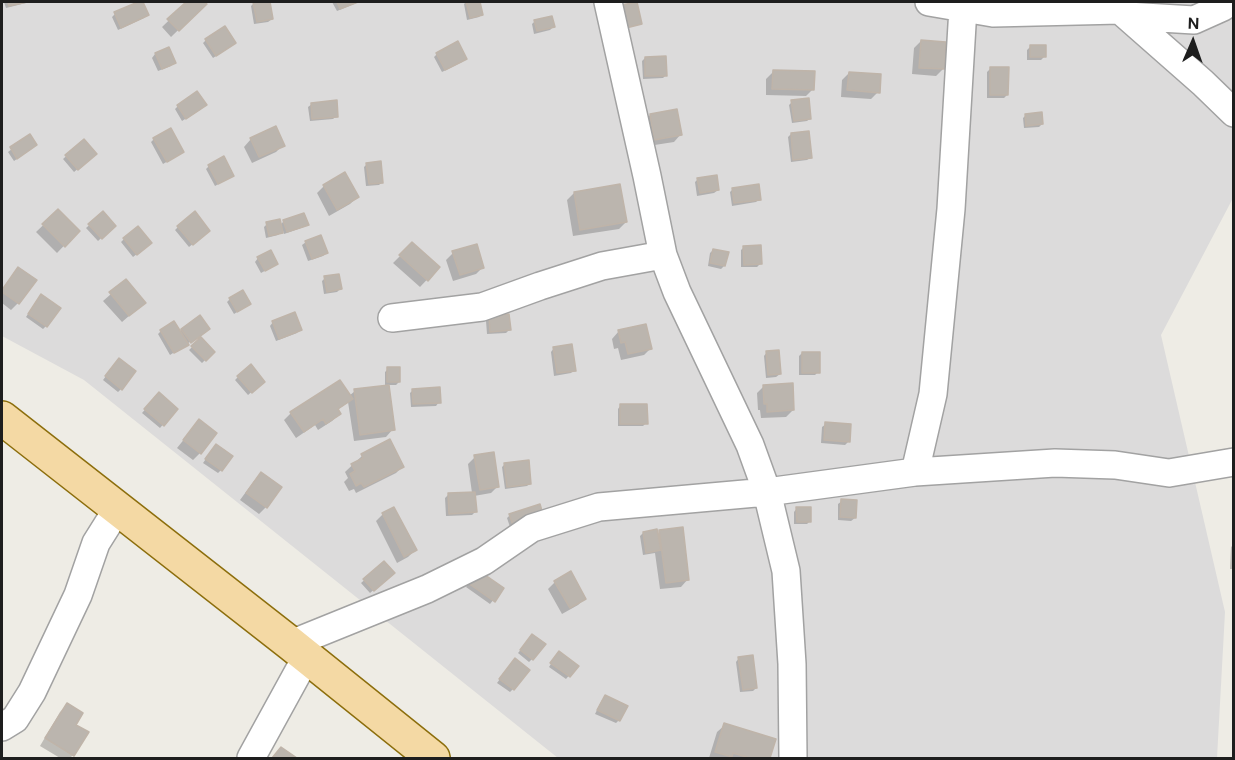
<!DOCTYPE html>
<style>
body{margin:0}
#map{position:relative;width:1235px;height:760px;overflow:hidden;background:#eeece5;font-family:"DM Sans",sans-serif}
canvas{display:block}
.frame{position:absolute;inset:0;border:3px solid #1e1e1e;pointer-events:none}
.north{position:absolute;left:1163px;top:12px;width:60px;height:60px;-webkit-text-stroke:4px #fff;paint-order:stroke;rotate:2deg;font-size:16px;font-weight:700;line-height:24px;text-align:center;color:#1e1e1e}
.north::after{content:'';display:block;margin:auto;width:21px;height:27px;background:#1e1e1e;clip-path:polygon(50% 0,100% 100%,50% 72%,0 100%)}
</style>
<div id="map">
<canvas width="1235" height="760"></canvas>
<div class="frame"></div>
<div class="north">N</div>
</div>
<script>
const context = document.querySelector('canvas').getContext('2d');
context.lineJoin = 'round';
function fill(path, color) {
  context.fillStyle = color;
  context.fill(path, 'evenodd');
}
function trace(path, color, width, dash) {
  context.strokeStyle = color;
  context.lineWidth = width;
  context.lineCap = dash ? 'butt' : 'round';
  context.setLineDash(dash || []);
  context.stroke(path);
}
fill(new Path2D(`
 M2 2H1233V198L1161 335 1225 612 1217 758H558L84 380 2 336Z`), '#dcdbdb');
fill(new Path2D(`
 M4 2H30L6 8Z
 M142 2 147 15 144 18 118 30 112 17 115 14Z
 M188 2H202L205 4 171 37 162 27Z
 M263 2H268L272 19 268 22 254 24 251 6 254 3Z
 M332 2H359L337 11Z
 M466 2H479L482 14 479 17 467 20 464 4Z
 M535 21 553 27 550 30 534 34 532 24Z
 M206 40 235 43 213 58 203 43Z
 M921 41 943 69 936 76 912 74 914 48Z
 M1030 47 1044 57 1041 60H1027V50Z
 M168 49 174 62 171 66 158 71 152 58 155 54Z
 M437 54 465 58 462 62 442 72 434 57Z
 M645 58 666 75 663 78 643 79 642 61Z
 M990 69 1007 95 1004 98H987V72Z
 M773 72 813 89 806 96 766 95V79Z
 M849 73 878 92 871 99 841 97 842 80Z
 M792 102 810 118 807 121 792 123 789 105Z
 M312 104 336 116 333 119 310 121 308 107Z
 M178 106 202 108 182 121 175 109Z
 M650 115 681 134 674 142 648 146 643 122Z
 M1026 115 1042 124 1039 127 1024 128 1023 118Z
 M791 134 811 157 807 160 791 162 788 137Z
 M29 136 32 148 14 161 8 152Z
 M154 139 183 152 163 164 151 142Z
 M251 139 283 145 276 152 252 163 244 147Z
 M83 141 95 154 74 172 63 159Z
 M367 164 382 182 379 185 366 186 364 167Z
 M209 166 233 176 215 186 206 169Z
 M345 175 357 197 350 204 329 216 317 193 324 186Z
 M698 179 718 190 714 193 697 196 695 182Z
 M733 189 759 199 756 202 732 206 730 192Z
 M574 193 626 222 619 229 573 236 567 200Z
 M58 211 78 231 57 253 36 232Z
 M103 213 114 226 98 241 86 228Z
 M284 221 307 224 304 227 284 234 283 231 278 235 266 238 264 227 267 224 280 225Z
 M178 227 205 234 189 247 175 230Z
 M124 239 147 246 133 257 121 242Z
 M306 242 326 253 323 256 308 261 302 245Z
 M744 247 760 264 757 267H741V250Z
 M713 250 724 266 721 269 708 266 710 253Z
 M405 251 438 268 420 287 393 263Z
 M453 253 483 267 476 274 453 281 446 260Z
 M258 258 277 264 261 273 255 262Z
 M18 269V303L11 310 2 303V289Z
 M325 278 340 289 337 292 324 294 322 281Z
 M126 281 137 309 122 322 103 301Z
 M38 299 46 326 43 329 26 317Z
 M230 299 249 304 234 314 227 302Z
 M199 317 205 332 170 355 158 334 161 331 179 332Z
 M489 318 509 330 506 333 487 334 486 321Z
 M273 322 300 329 297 333 276 341 270 326Z
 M619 331 651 348 644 355 621 360 618 348 614 349 612 339Z
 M201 339 213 352 202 363 189 350Z
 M554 348 574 370 571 373 554 376 551 352Z
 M767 352 780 374 776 377 766 378 764 356Z
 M802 353 818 372 815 375H799V356Z
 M116 363 121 389 118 392 103 380Z
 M388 369 399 382 396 385H387L393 429 386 437 354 441 348 402 337 410 339 414 332 421 318 430 315 425 296 438 284 420 291 413 349 396 355 391 385 387V372Z
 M238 377 263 382 248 395 235 380Z
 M764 386 793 410 786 417 761 418 760 410H758L757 393Z
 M413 390 439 402 436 406 411 407 410 393Z
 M159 394 176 409 160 428 142 413Z
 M621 405 646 423 643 426H618V409Z
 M199 421 200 453 193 460 177 448Z
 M826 424 848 442 845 445 821 443 822 427Z
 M390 441 403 466 396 473 356 493 354 489 349 491 344 482 348 478 345 472 362 456Z
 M213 449 221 470 218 473 203 463Z
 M475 457 498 486 491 493 474 496 475 512 472 515 446 516 445 498 448 495 472 493 468 464Z
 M505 464 530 483 527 486 505 489 502 467Z
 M261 474 266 507 259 514 240 500 254 481Z
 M842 501 855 518 851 521 838 520V504Z
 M797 508 810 521 807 524H794V512Z
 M383 514 415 550 408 557 397 563 376 521Z
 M510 515 539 521 511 530 507 518Z
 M660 532 688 579 681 587 660 589 655 553 643 555 640 536 643 533 656 536Z
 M1234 544V569H1230L1231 547Z
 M384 563 393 573 370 593 361 583Z
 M570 573 585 598 578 605 562 614 548 589 555 582Z
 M475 575 502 589 490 604 466 587Z
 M530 639 532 659 529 662 518 653Z
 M556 656 577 666 566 679 549 667Z
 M739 658 756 688 753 691 740 692 736 662Z
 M512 663 513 689 510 692 497 683Z
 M605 697 619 720 616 723 595 714 602 700Z
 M67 705 74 725 73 755 70 758H60L40 746 60 712Z
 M725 725 774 740 768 758H709L717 732Z`), '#0003');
const building = new Path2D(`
 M8 2H27L9 6Z
 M138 2H143L149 15 121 28 114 12Z
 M186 2H204L207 4 179 31 167 19Z
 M253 2H270L273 19 257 22Z
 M337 2H358L340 9Z
 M466 2H480L483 15 470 18Z
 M637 2 642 24 622 29 616 6Z
 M552 16 555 27 537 31 534 20Z
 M225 26 236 43 216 56 205 39Z
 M921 40 946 42 945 69 919 68Z
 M458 41 467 59 445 70 436 53Z
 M1030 45H1046V57H1030Z
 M169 47 176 63 162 69 155 53Z
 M666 56 667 76H645V57Z
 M990 67H1009L1008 95H990Z
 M773 70 815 71 814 90 772 89Z
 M849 72 881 74 880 93 847 90Z
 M197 91 207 105 186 119 177 105Z
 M809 98 811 119 794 121 791 100Z
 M337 100 338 117 312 119 311 103Z
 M677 109 682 135 654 140 650 114Z
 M1042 112 1043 124 1026 126 1025 114Z
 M276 126 285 146 259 157 250 138Z
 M171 128 184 152 167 162 153 138Z
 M809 131 812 158 793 160 791 133Z
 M30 134 37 145 17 159 10 147Z
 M84 139 97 154 78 170 65 155Z
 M224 156 234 176 218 184 208 165Z
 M381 161 383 183 369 184 366 163Z
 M345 172 359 197 337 210 323 185Z
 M717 175 719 190 700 193 697 178Z
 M620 184 627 222 580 230 574 192Z
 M759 184 761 200 734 203 732 188Z
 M58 209 80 231 65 247 42 224Z
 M103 211 116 226 102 239 88 224Z
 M195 211 210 231 193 245 177 226Z
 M304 213 309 225 287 232 283 220Z
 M280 219 283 233 269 236 266 222Z
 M138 226 152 243 137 255 123 238Z
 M321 235 328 253 312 259 305 241Z
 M412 242 440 267 428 281 399 255Z
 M477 244 484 268 460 275 452 251Z
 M761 245 762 264 744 265 743 246Z
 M713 249 729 252 725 266 710 263Z
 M271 250 278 264 265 271 257 257Z
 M18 267 37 280 19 304 2 292V290Z
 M339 274 342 289 327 292 324 276Z
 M126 279 146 303 129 316 109 292Z
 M243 290 251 304 237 312 229 298Z
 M41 294 61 308 47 327 28 314Z
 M295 312 302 330 279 339 272 321Z
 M509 314 511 330 490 332 489 316Z
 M200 315 210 329 191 343 181 329Z
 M174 321 189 345 174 353 160 330Z
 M646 324 652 349 628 354 625 342 621 343 618 330Z
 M201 337 215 352 206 361 191 346Z
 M572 344 576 371 557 373 553 347Z
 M779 350 781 374 768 375 766 351Z
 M802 352H820V373H802Z
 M119 358 136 371 122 390 105 376Z
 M251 364 265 382 252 393 237 376Z
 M387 367H400V382H387Z
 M340 380 353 399 338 409 341 414 326 424 323 419 304 432 290 412Z
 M793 383 794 410 767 412V404H764L763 385Z
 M389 385 395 430 360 435 354 389Z
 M440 387 441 403 413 404 412 389Z
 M159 392 178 409 164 426 144 409Z
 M620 404H647L648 424H620Z
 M199 419 217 433 201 454 183 440Z
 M825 422 851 424 850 442 824 440Z
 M390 439 404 467 364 487 361 483 356 486 350 474 355 471 351 464 363 458 361 454Z
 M216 444 233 456 222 471 205 459Z
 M494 452 499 487 480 490 474 455Z
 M529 460 531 484 507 487 504 463Z
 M261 472 282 487 267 508 246 493Z
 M475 492 477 512 449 514 448 493Z
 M841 499 857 500 856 518 840 517Z
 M540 504 544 518 514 528 509 514Z
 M394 507 417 550 404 557 382 513Z
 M796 507H811V522H797Z
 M683 527 689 580 666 583 659 530Z
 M657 529 661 550 646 553 643 532Z
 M384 561 395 573 374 591 363 579Z
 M478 570 504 588 495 602 468 583Z
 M571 571 586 599 570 608 554 581Z
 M532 634 546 644 533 660 520 650Z
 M559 651 579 666 570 677 550 663Z
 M753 655 757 688 743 690 738 657Z
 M515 658 530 670 514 690 499 679Z
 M605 695 628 706 620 721 597 710Z
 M67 703 83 713 76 725 89 732 74 756 45 738Z
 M724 723 776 739 770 758H750L733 753 732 757 715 752Z
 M281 747 297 758H272Z`);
fill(building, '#bbb5ae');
trace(building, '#bfb4a9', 1.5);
const minor = new Path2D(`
 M608 2 647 176 663 255 677 292 750 445 767 492 786 571 792 664 793 758
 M929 2 993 13 1120 10
 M1109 2 1120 10 1203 83 1234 113
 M1127 16 1194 20 1223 7 1228 2
 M392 318 482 307 540 286 602 266 663 255
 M915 472 933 394 951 209 963 8
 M291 644 427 589 484 561 532 528 599 507 767 492 915 472 1055 463 1115 465 1169 473 1234 462
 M2 727 15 719 32 692 78 595 96 543 118 508
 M251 758 307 656`);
const major = new Path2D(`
 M2 418 291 644 433 758`);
trace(minor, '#a2a2a2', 30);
trace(major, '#8c6e0c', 36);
trace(minor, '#fff', 27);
trace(major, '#f4d9a4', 33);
</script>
